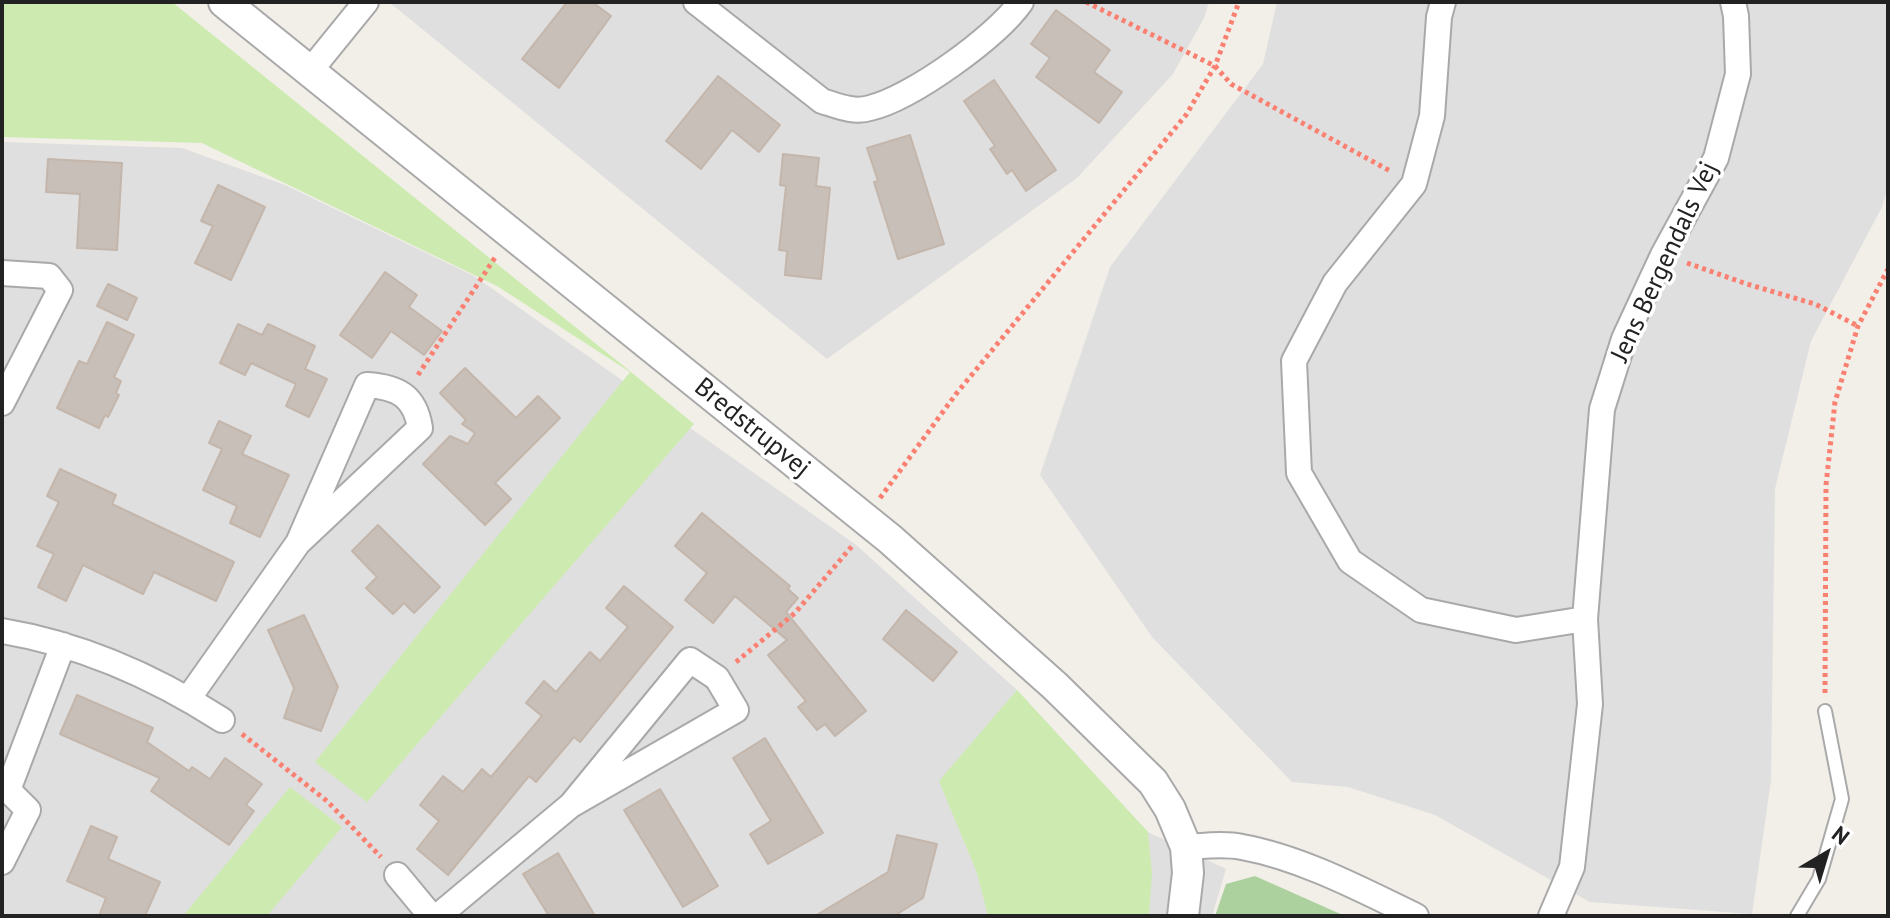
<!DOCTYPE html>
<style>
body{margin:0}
#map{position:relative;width:1890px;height:918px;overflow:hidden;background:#f2efe9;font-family:"PT Sans",sans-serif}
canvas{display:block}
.frame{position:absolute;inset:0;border:4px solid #222;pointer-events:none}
.north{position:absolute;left:1786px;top:814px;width:80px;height:80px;-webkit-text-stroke:6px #fff;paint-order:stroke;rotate:38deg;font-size:22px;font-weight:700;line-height:32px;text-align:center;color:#222}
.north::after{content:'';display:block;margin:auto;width:28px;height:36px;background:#222;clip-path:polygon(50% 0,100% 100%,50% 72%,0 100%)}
</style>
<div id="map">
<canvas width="1890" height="918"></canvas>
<div class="frame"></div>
<div class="north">N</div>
</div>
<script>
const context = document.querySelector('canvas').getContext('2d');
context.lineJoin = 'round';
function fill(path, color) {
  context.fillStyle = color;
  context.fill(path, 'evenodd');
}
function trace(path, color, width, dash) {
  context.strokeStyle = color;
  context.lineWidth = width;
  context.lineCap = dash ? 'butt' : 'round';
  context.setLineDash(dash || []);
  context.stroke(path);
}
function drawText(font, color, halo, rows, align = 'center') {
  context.font = font + ' "PT Sans",sans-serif';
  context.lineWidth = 7;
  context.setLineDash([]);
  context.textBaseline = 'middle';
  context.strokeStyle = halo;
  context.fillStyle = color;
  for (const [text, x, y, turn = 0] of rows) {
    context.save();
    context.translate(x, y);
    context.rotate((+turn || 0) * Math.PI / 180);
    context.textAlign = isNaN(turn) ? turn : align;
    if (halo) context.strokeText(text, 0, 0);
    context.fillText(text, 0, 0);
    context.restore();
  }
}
fill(new Path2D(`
 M389 2H1209L1204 18 1173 74 1077 178 827 359Z
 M1277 2H1888V187L1882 207 1811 341 1775 489 1771 780 1752 914 1590 902 1435 815 1348 787 1292 782 1152 637 1040 475 1110 267 1263 64Z
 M2 142 182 148 285 185 474 276 855 544 1017 690 1148 832 1226 869 1212 916H2Z`), '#e0dfdf');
fill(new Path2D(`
 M2 2H172L631 372 694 424 367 802 315 762 630 372 497 286 202 143 2 137Z
 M1017 690 1148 832 1152 873 1149 916H988L977 873 939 781Z
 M290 787 342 827 267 916H183Z`), '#cdebb0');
fill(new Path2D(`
 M1255 876 1345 916H1215L1226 884Z`), '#add19e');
const building = new Path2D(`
 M567 2H592L611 16 559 88 522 59Z
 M1056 10 1110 50 1094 72 1122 92 1099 123 1036 77 1050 58 1031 44Z
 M718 76 780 125 759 152 732 130 701 169 666 141Z
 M994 80 1056 170 1026 191 1012 170 1007 174 990 149 995 146 964 101Z
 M910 135 944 244 898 259 874 182 878 181 867 148Z
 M783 154 819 158 816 186 830 188 821 279 785 275 787 251 779 250 786 186 780 185Z
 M48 159 122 163 117 250 77 248 80 194 46 192Z
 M218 185 265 207 231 280 195 263 213 226 201 221Z
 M385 272 417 295 409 307 442 331 424 355 391 331 372 358 340 335Z
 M108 284 137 298 127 320 97 306Z
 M107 322 134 335 114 377 121 381 116 393 119 395 108 417 105 415 99 428 57 408 79 361 87 364Z
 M238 324 262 335 268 324 315 346 305 369 327 379 309 417 286 406 296 384 251 363 245 375 220 363Z
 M465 368 516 418 538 396 560 418 495 483 511 499 485 525 423 464 450 436 468 444 475 433 462 424 466 420 440 393Z
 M219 421 251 436 242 454 289 475 260 537 230 523 237 506 203 490 222 449 209 443Z
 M60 469 116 495 112 504 234 562 216 601 154 572 143 594 83 565 66 601 38 587 54 554 37 546 59 502 47 496Z
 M702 513 790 586 788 589 798 598 786 612 866 711 835 736 825 724 817 730 798 707 806 701 768 655 787 640 735 596 713 623 685 600 707 573 675 546Z
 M378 525 440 587 414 613 404 603 393 614 366 588 377 577 352 551Z
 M624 586 673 627 580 742 574 737 536 782 529 776 448 875 417 849 439 821 420 805 443 776 463 792 482 769 491 777 542 716 526 703 544 681 556 692 590 652 600 661 628 627 606 608Z
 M906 610 957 652 933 681 883 639Z
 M304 615 338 687 321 731 284 718 294 688 268 630Z
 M77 695 153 728 147 742 189 771 192 767 210 779 225 758 262 784 246 805 254 811 229 845 151 791 160 778 60 734Z
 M765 738 823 833 768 864 750 834 771 821 733 758Z
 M660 789 718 886 683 907 624 810Z
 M91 826 117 837 108 859 160 882 145 916H99L106 898 67 881Z
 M897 835 937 844 923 898 894 916H815L888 872Z
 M558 853 595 916H549L523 874Z`);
fill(building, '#c7bfb8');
trace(building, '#c4b6ab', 2);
const service = new Path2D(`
 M1797 916 1819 879 1842 799 1825 711`);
const minor = new Path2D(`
 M696 2 822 101C838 106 854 113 870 108 912 98 996 37 1021 2
 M1443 2 1439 17 1432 116 1414 184 1335 283 1294 361 1299 473 1350 561 1421 610 1516 630 1585 619
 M310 71 366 2
 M2 273 49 276 60 290 2 403
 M2 631C80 644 155 677 222 720
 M188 699 298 543 420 428C415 396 398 387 367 385L298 543
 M8 790 63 645
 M1186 847C1204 846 1224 843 1242 847 1302 858 1362 890 1416 916
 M2 862 28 810 8 790
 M397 875 431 916
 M438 916 571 805 736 710 717 678 690 660 571 805
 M1551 916 1572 867 1590 704 1585 619 1602 409 1624 339 1663 255 1716 158 1738 74 1736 16 1733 2`);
const tertiary = new Path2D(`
 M224 2 890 539 1055 686 1153 782 1170 809 1186 847 1188 873 1183 916`);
trace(service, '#a9a9a9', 16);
trace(minor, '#a9a9a9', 28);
trace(tertiary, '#a9a9a9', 34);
trace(new Path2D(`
 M1086 2 1215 66 1231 84 1392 172
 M1687 263 1747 284 1815 304 1858 326
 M418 375 496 256
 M880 498 956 394 1186 115 1215 66 1239 2
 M736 662 795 613 853 545
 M1825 693 1826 485 1835 402 1858 326 1888 269
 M242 734 327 801 381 857`), '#fa8072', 5, [4, 4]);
trace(service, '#fff', 12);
trace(minor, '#fff', 24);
trace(tertiary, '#fff', 30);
drawText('26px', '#222', '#fff', [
 ["Jens Bergendals Vej",1665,262,-65],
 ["Bredstrupvej",752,428,39]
]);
</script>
